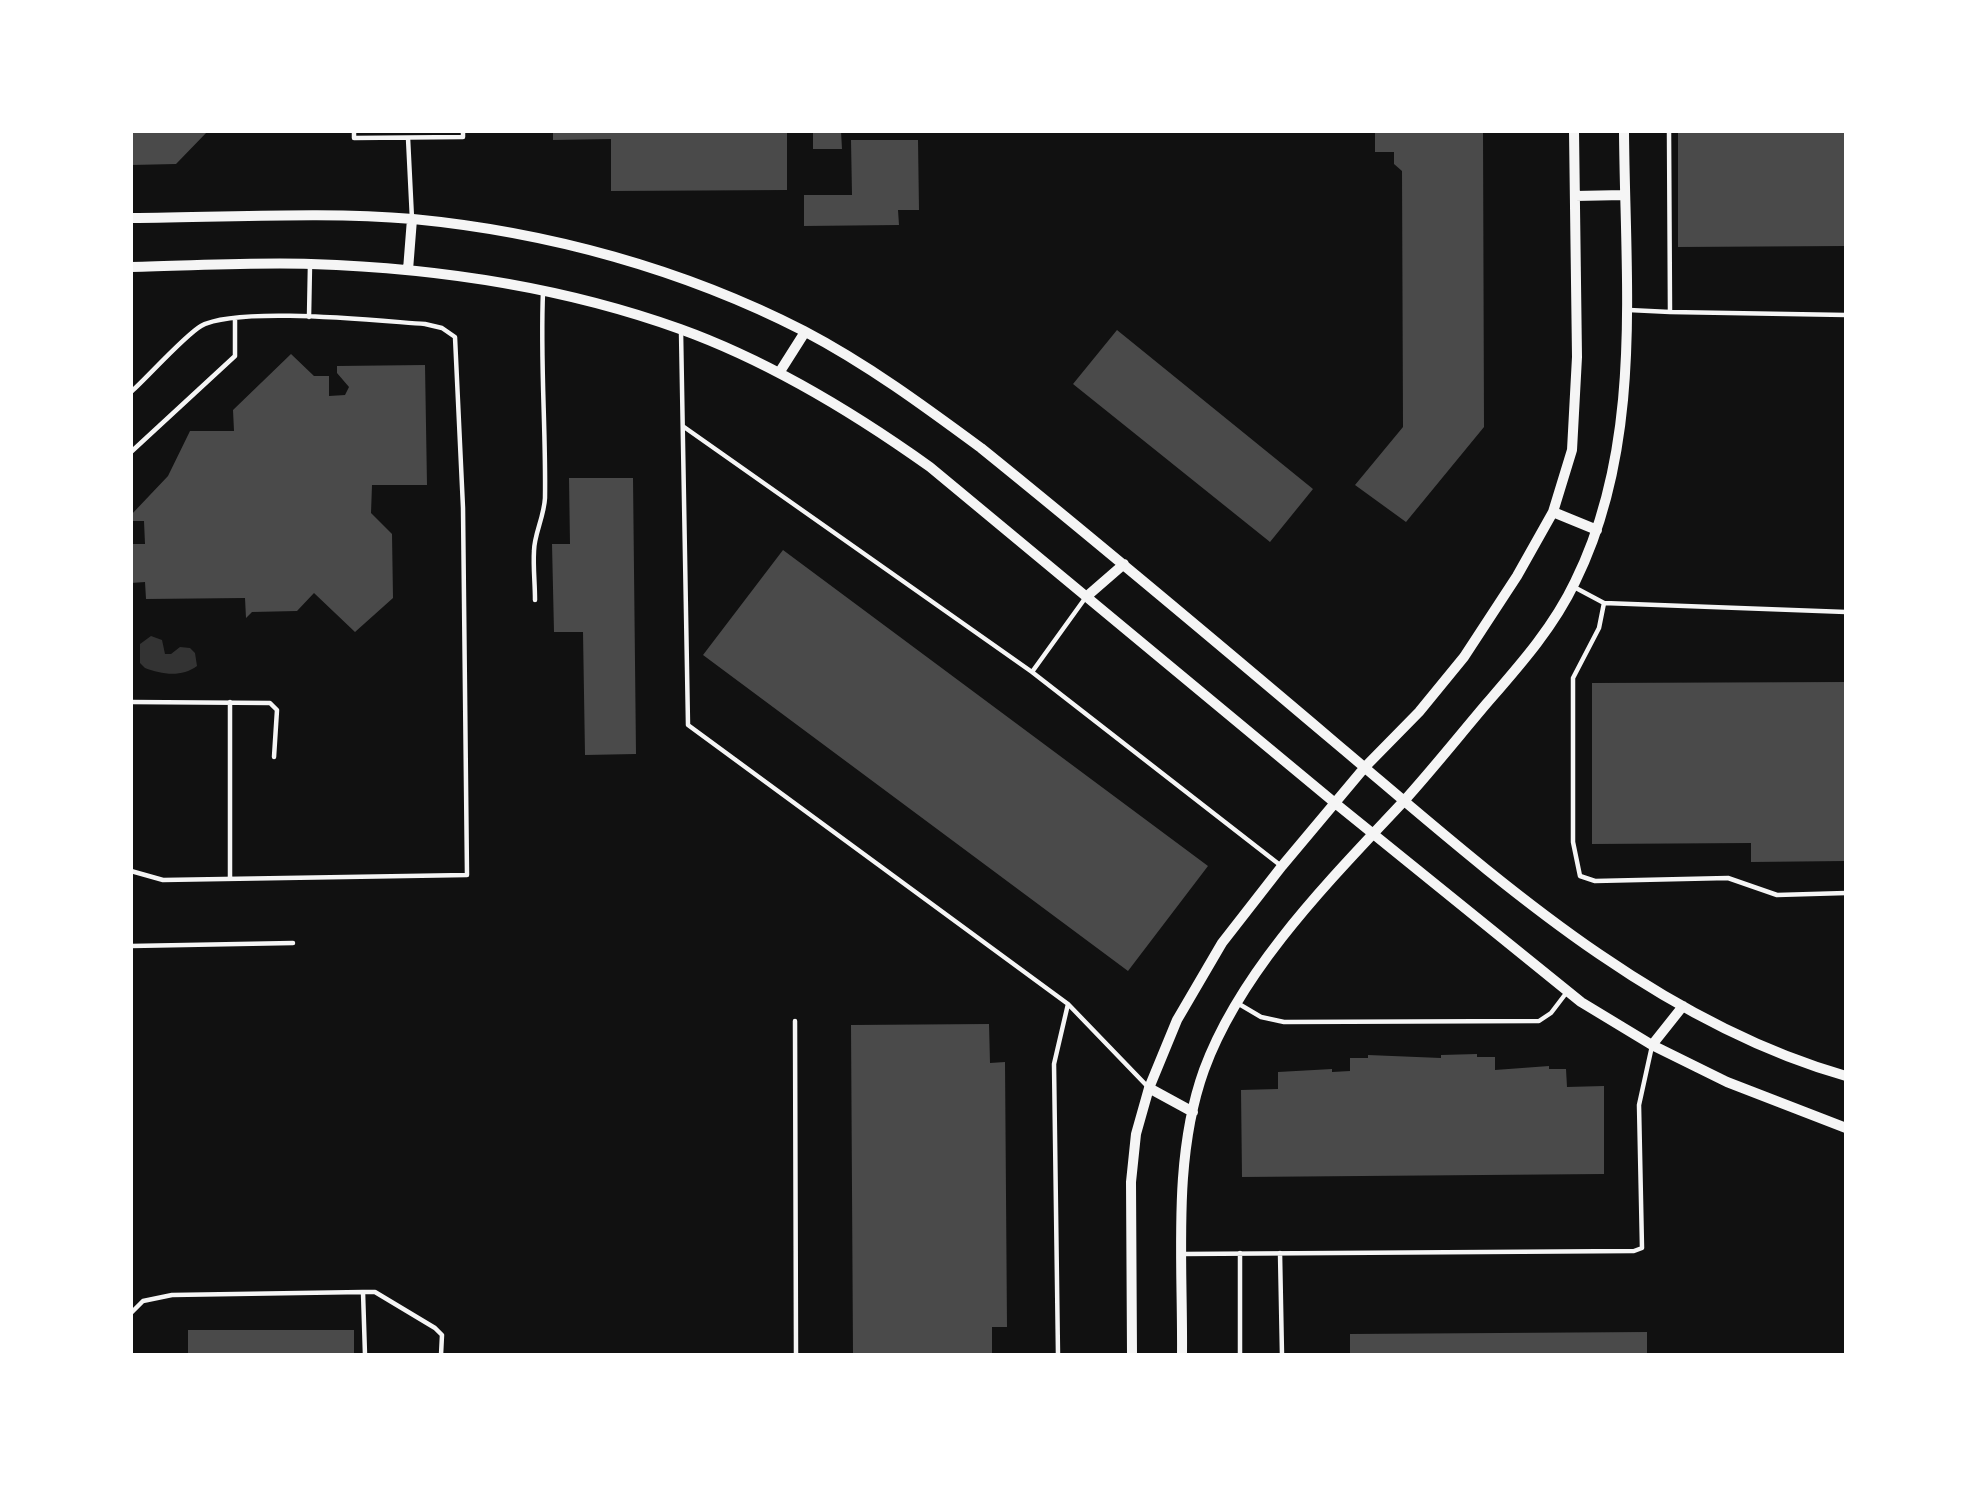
<!DOCTYPE html>
<style>
body{margin:0}
#map{position:relative;width:1977px;height:1486px;overflow:hidden;background:#111;font-family:Overpass,sans-serif}
canvas{display:block}
.frame{position:absolute;inset:0;border:133px solid #fff;pointer-events:none}
</style>
<div id="map">
<canvas width="1977" height="1486"></canvas>
<div class="frame"></div>
</div>
<script>
const context = document.querySelector('canvas').getContext('2d');
context.lineJoin = 'round';
function fill(path, color) {
  context.fillStyle = color;
  context.fill(path, 'evenodd');
}
function trace(path, color, width, dash) {
  context.strokeStyle = color;
  context.lineWidth = width;
  context.lineCap = dash ? 'butt' : 'round';
  context.setLineDash(dash || []);
  context.stroke(path);
}
fill(new Path2D(`
 M151 636 162 640 165 654H171L180 647 190 648 195 653 197 666C181 678 161 674 145 668L140 663V644Z`), '#333');
fill(new Path2D(`
 M131 131H208L176 164 131 165Z
 M553 131H787V190L611 191V139L553 140Z
 M813 131H841L842 149H813Z
 M1375 131H1483L1484 427 1406 522 1355 485 1403 427 1402 171 1394 164V152H1375Z
 M1678 131H1846V246L1678 247Z
 M851 140H918L919 210H898L899 225 804 226V195H852Z
 M1117 330 1313 489 1270 542 1073 384Z
 M291 354 314 376H329V396L345 395 349 387 337 373V366L425 365 427 485H372L371 513 392 534 393 598 355 632 314 593 297 611 252 612 246 618 245 598 146 599 145 582 131 583V544H145L144 521H131V515L168 476 190 431H234L233 410Z
 M569 478H633L636 754 585 755 583 632H554L552 544H570Z
 M783 550 1208 866 1128 971 703 655Z
 M1846 682V861L1751 862V843L1592 844V683Z
 M989 1024 990 1063 1005 1062 1007 1327H992V1355H853L851 1025Z
 M1477 1054V1057H1495V1070L1549 1066V1069H1566L1567 1087 1604 1086V1174L1242 1177 1241 1090 1278 1089V1072L1332 1069V1072L1350 1071V1058H1368V1055L1441 1058V1055Z
 M188 1330H354V1355H188Z
 M1647 1332V1355H1350V1334Z`), '#4a4a4a');
trace(new Path2D(`
 M354 131V138L463 137V131
 M1669 131 1670 312 1846 315
 M408 138 412 219
 M1629 310 1670 312
 M309 317 310 265
 M681 331 688 725 1068 1004
 M131 392C148 377 184 336 201 326 237 306 379 321 425 324L442 328 455 337 463 508 467 875 163 880 131 871
 M684 427 1032 672 1280 865
 M131 452 235 356V318
 M1574 587 1604 603 1599 628 1573 678V842L1580 876 1595 881 1728 878 1777 895 1846 893
 M535 600C535 583 533 567 534 551 534 535 544 517 545 498 546 429 540 361 543 292
 M1604 603 1846 612
 M1032 672 1086 597
 M131 702 270 703 277 710 274 757
 M230 702V878
 M131 946 293 943
 M1239 1004 1261 1017 1284 1022 1539 1021 1551 1013 1567 992
 M795 1021 796 1355
 M1280 1253 1282 1355
 M1183 1254 1634 1251 1642 1248 1639 1105 1652 1046
 M363 1292H375L435 1328 442 1335 441 1355
 M131 1313 143 1301 172 1295 363 1292 365 1355
 M1058 1355 1054 1064 1068 1004 1148 1087
 M1240 1355V1253`), '#f5f5f5', 4.5);
trace(new Path2D(`
 M1575 196 1624 195
 M131 218C224 218 320 211 413 219 548 232 683 269 804 331 867 364 924 406 981 448 1101 545 1220 645 1338 745 1489 872 1651 1021 1846 1076
 M131 267C191 266 251 262 311 264 435 268 563 287 680 329 769 361 853 412 930 467L1335 803 1581 1002 1652 1045 1727 1082 1846 1128
 M408 270 412 219
 M779 373 805 332
 M1553 512 1597 530
 M1086 597 1124 564
 M1652 1045 1683 1006
 M1149 1088 1193 1112
 M1132 1355 1131 1182 1136 1134 1149 1088 1177 1020 1222 943 1282 866 1365 767 1419 712 1464 657 1517 576 1553 512 1572 450 1577 357 1574 131
 M1182 1355C1183 1261 1172 1159 1204 1070 1241 969 1331 879 1403 802 1432 770 1459 736 1487 703 1520 665 1553 628 1575 582 1644 443 1625 282 1624 131`), '#f5f5f5', 10);
</script>
